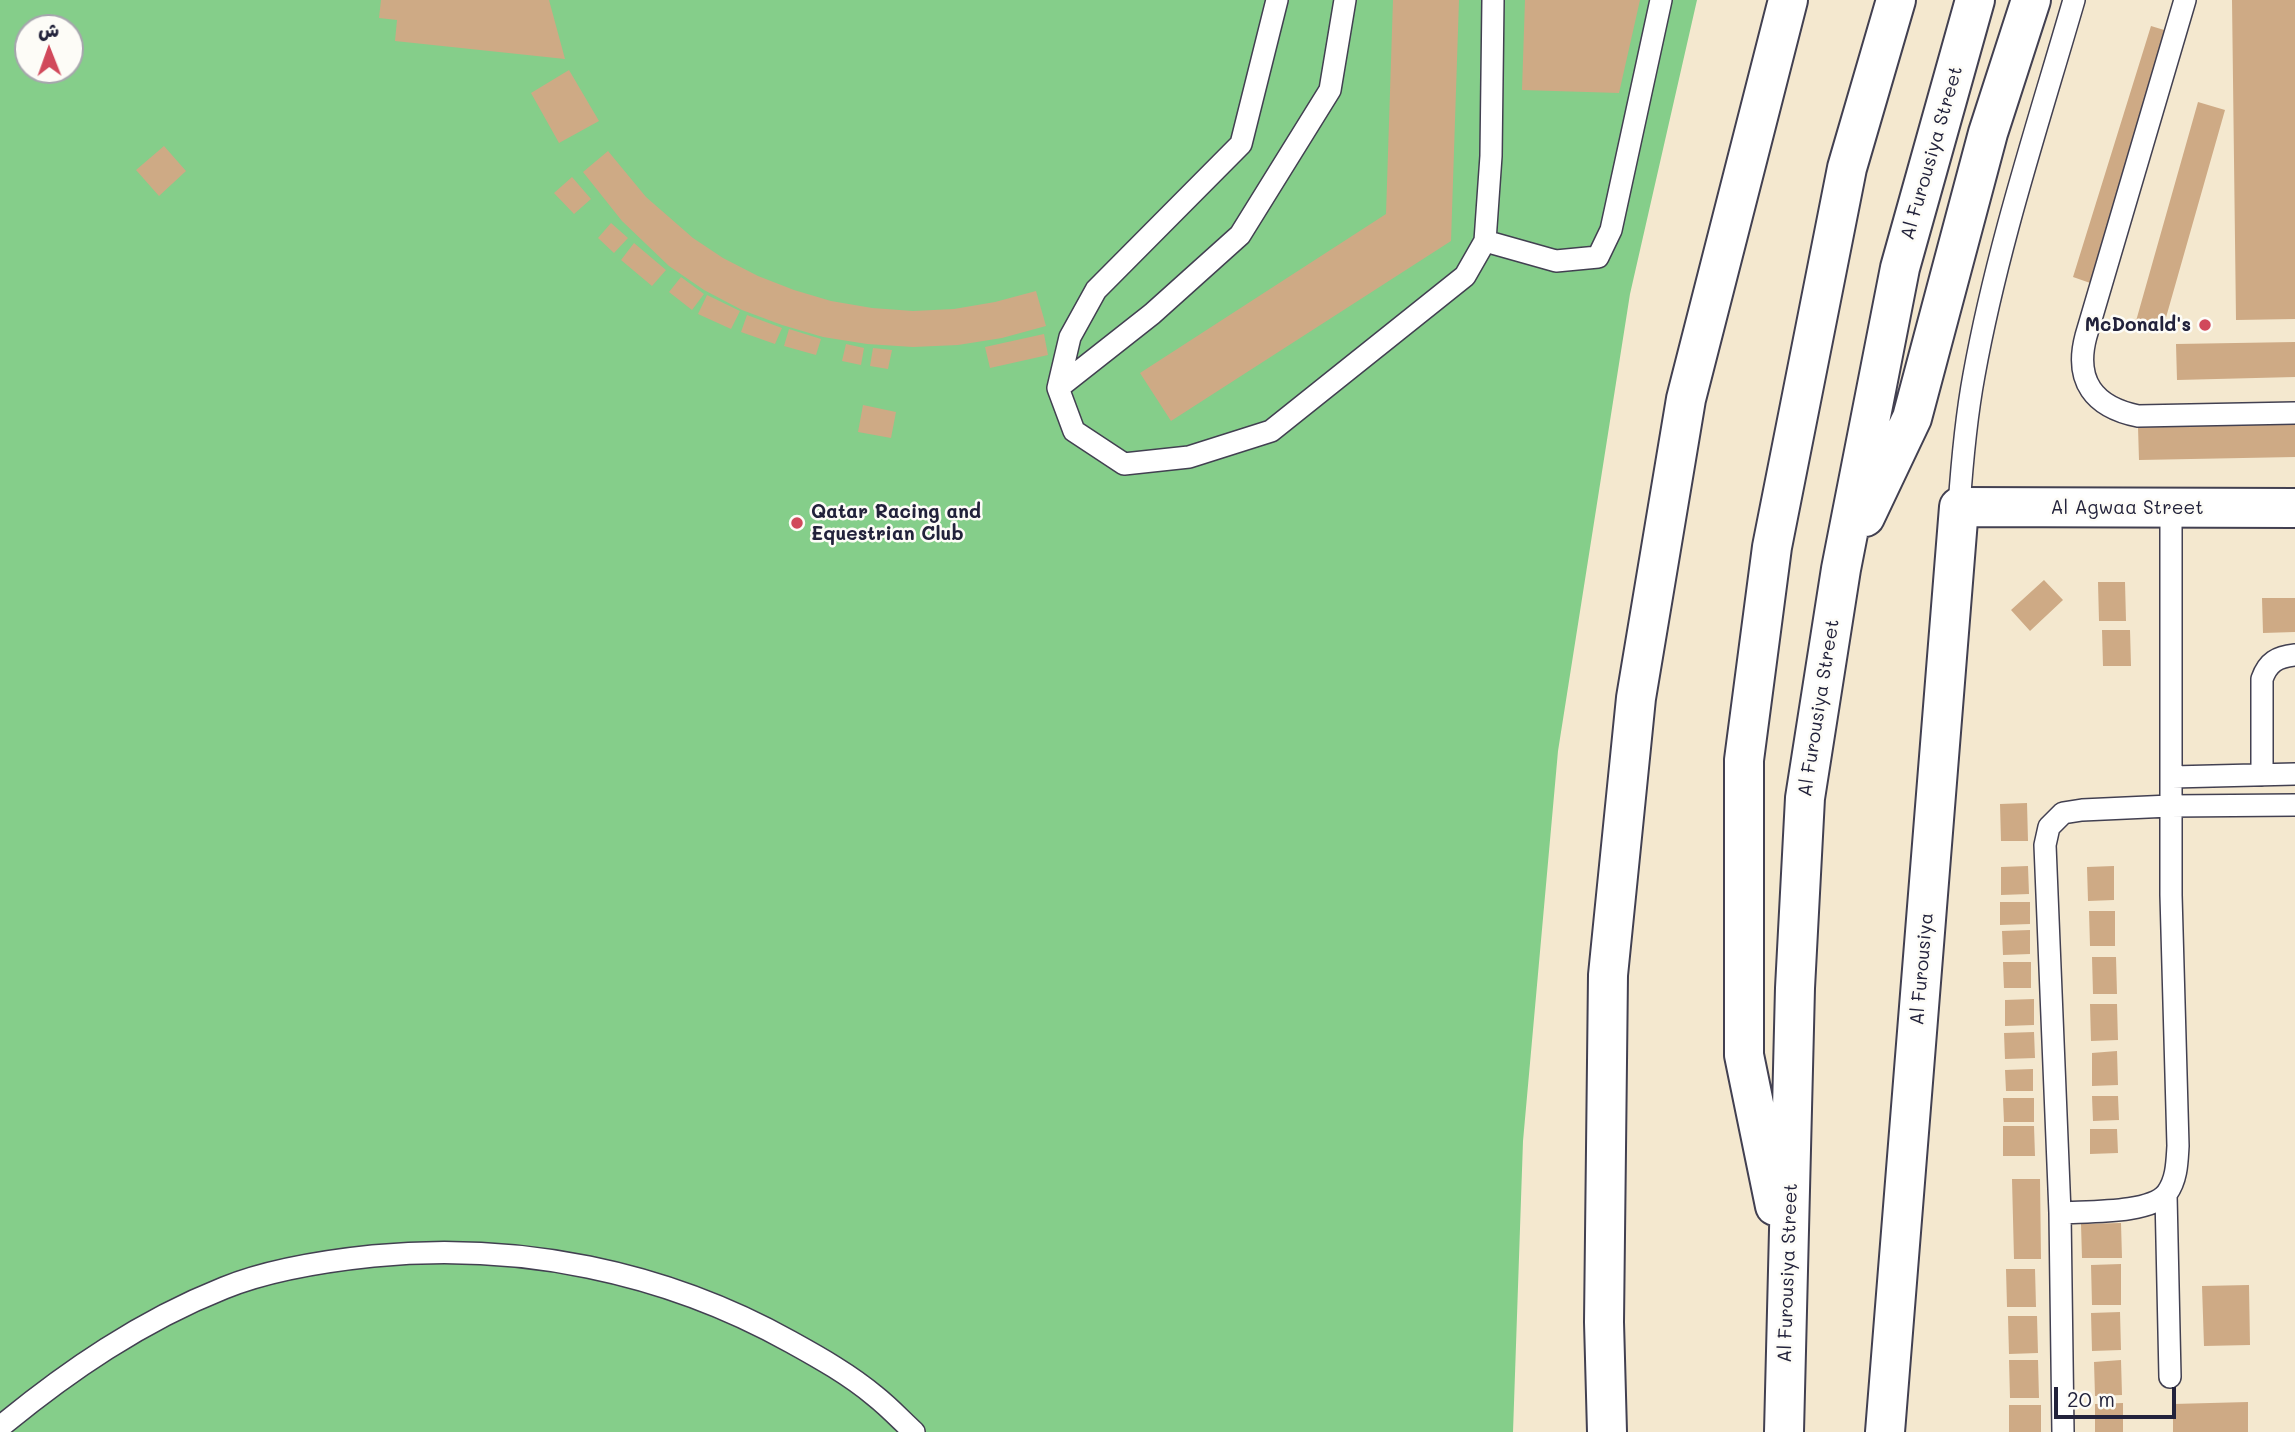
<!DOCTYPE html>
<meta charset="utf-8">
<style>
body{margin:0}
#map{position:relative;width:2295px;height:1432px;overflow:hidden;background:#f4e8cf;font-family:Mali,"Playpen Sans Arabic",sans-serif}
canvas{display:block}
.north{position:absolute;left:14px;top:14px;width:70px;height:70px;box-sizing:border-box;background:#fdfcf7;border:2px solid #a5a5ac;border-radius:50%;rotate:359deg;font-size:19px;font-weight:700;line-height:28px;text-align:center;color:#22223b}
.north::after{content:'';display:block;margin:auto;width:24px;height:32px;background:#d1495b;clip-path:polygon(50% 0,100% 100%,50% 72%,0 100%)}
.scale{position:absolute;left:2054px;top:1387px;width:122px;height:32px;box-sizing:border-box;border:4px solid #22223b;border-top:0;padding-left:9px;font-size:21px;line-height:24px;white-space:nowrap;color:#22223b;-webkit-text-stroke:5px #fdfcf7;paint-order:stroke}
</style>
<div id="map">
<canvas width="2295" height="1432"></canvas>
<div class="north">ش</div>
<div class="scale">20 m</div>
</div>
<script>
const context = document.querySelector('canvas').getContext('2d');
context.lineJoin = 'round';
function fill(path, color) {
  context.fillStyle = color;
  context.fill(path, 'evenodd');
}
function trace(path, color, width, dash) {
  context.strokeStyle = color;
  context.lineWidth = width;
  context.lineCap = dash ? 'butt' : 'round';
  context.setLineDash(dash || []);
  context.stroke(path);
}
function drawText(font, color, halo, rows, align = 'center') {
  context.font = font + ' Mali,sans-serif';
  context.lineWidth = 5;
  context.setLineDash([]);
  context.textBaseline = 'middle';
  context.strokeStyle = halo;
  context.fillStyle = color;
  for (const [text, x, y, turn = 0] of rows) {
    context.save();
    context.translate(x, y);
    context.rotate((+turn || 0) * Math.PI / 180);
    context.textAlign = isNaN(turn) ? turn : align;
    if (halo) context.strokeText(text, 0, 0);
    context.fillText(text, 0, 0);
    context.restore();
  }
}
fill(new Path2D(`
 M0 0H1697L1630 294 1558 751 1523 1141 1513 1432H0ZM28 28H70V70H28Z`), '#85ce8a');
fill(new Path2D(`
 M381 0H549L565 59 395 41 397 20 379 18Z
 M1393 0H1459L1451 241 1171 421 1140 373 1386 214Z
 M1525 0H1640L1619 93 1522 90Z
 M2232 0H2295V319L2236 320Z
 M2151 26 2174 33 2096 285 2073 277Z
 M569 70 599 121 559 143 531 93Z
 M2198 102 2225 110 2163 328 2136 321Z
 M164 146 186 171 159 196 136 170Z
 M608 151 646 197 693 238 723 258 758 276 794 290 831 301 872 308 913 311 954 309 995 302 1036 291 1046 326 1002 338 958 345 913 347 867 344 823 337 782 325 742 310 704 290 669 266 622 221 583 172Z
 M572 177 591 199 574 214 554 193Z
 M611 223 628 238 614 253 598 238Z
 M634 243 666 270 652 286 621 260Z
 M681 277 704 294 692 310 669 292Z
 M707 295 740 311 731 329 698 314Z
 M747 315 782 328 775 344 741 332Z
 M789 329 821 339 816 355 784 346Z
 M1044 334 1048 355 990 368 985 347Z
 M2295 342V377L2177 380 2176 344Z
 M846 344 864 348 861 365 842 361Z
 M873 348 892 350 888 369 870 366Z
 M863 405 896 412 891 438 858 432Z
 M2295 424V457L2139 460 2138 427Z
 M2044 580 2063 600 2030 631 2011 610Z
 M2098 582H2125L2126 621H2099Z
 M2262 598H2295V632L2263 633Z
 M2102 630H2130L2131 666H2103Z
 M2027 803 2028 841H2001L2000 804Z
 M2028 866 2029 894 2001 895V867Z
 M2114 866V900L2088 901 2087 867Z
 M2000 902H2030V924L2000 925Z
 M2089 911H2115V946H2090Z
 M2030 930V954L2003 955 2002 931Z
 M2092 957H2116L2117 994H2093Z
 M2003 962H2031V988H2004Z
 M2034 999V1025L2005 1026V1000Z
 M2090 1004H2117L2118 1040 2091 1041Z
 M2034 1032 2035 1058 2005 1059 2004 1033Z
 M2117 1051 2118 1085 2092 1086V1053Z
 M2033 1069V1091H2006L2005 1070Z
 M2092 1096H2118L2119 1120 2093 1121Z
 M2003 1098H2034V1122H2004Z
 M2003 1126H2034L2035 1156H2003Z
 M2090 1129H2117L2118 1153 2090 1154Z
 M2012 1179H2040L2041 1259H2014Z
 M2121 1223 2122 1258H2082L2081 1224Z
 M2121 1264V1305H2092L2091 1265Z
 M2006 1269H2035L2036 1307H2007Z
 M2249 1285 2250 1345 2204 1346 2202 1286Z
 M2120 1312 2121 1350 2092 1351 2091 1313Z
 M2008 1316H2037L2038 1353 2009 1354Z
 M2009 1360H2038L2039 1398H2010Z
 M2121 1360 2122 1395 2095 1396 2094 1362Z
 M2248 1402V1432H2173V1404Z
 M2123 1403V1432H2095V1404Z
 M2009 1405H2041V1432H2009Z`), '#ceaa85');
const service = new Path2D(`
 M1277 0 1241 144 1096 290 1070 337 1058 388 1074 431 1124 464 1189 457 1271 431 1465 276 1485 241 1491 156 1493 0
 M2185 0 2086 336C2074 381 2094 407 2138 416L2295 413
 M1485 241 1556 261 1598 257 1611 230 1661 0
 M1058 388 1152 314 1240 235 1330 90 1345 0
 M1959 507C1962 463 1966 418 1974 375 1997 248 2038 124 2074 0
 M2262 775V679C2268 662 2277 657 2295 655
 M2172 777 2295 774
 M2166 1195 2170 1377
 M2060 1213C2085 1211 2151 1214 2167 1193 2177 1179 2177 1162 2178 1146L2171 895V508
 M0 1427C68 1371 141 1321 224 1288 268 1270 325 1261 373 1256 518 1242 664 1271 791 1342 820 1358 850 1375 875 1396 889 1407 901 1420 914 1432
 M2063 1432 2060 1213 2045 845 2049 827 2063 813 2082 810 2170 806 2295 805`);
const minor = new Path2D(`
 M1885 1432 1959 507 2295 508`);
const trunk = new Path2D(`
 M1865 517 1912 418 1988 133 2031 0
 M1775 1206 1744 1055V760L1772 547 1847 168 1896 0
 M1607 1432 1604 1322 1608 975 1636 698 1686 399 1788 0
 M1784 1432 1795 988 1805 798 1841 569 1900 268 1975 0`);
trace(service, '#424051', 24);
trace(minor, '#424051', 42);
trace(trunk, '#424051', 42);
trace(service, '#fff', 21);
trace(minor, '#fff', 38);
trace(trunk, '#fff', 38);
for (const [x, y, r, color] of [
 [2205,325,7,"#d1495b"],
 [797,523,7,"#d1495b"]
]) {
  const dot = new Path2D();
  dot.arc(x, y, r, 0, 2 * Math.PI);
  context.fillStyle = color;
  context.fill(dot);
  trace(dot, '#fdfcf7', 2.5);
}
drawText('19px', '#22223b', '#fdfcf7', [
 ["Al Furousiya Street",1932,153,-74],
 ["Al Agwaa Street",2127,508],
 ["Al Furousiya Street",1819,708,-81],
 ["Al Furousiya",1922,969,-85],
 ["Al Furousiya Street",1788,1273,-88]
]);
drawText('bold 19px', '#22223b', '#fdfcf7', [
 ["McDonald's",2191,325],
 ["Qatar Racing and",811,512,"left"],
 ["Equestrian Club",811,534,"left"]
], 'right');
</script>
